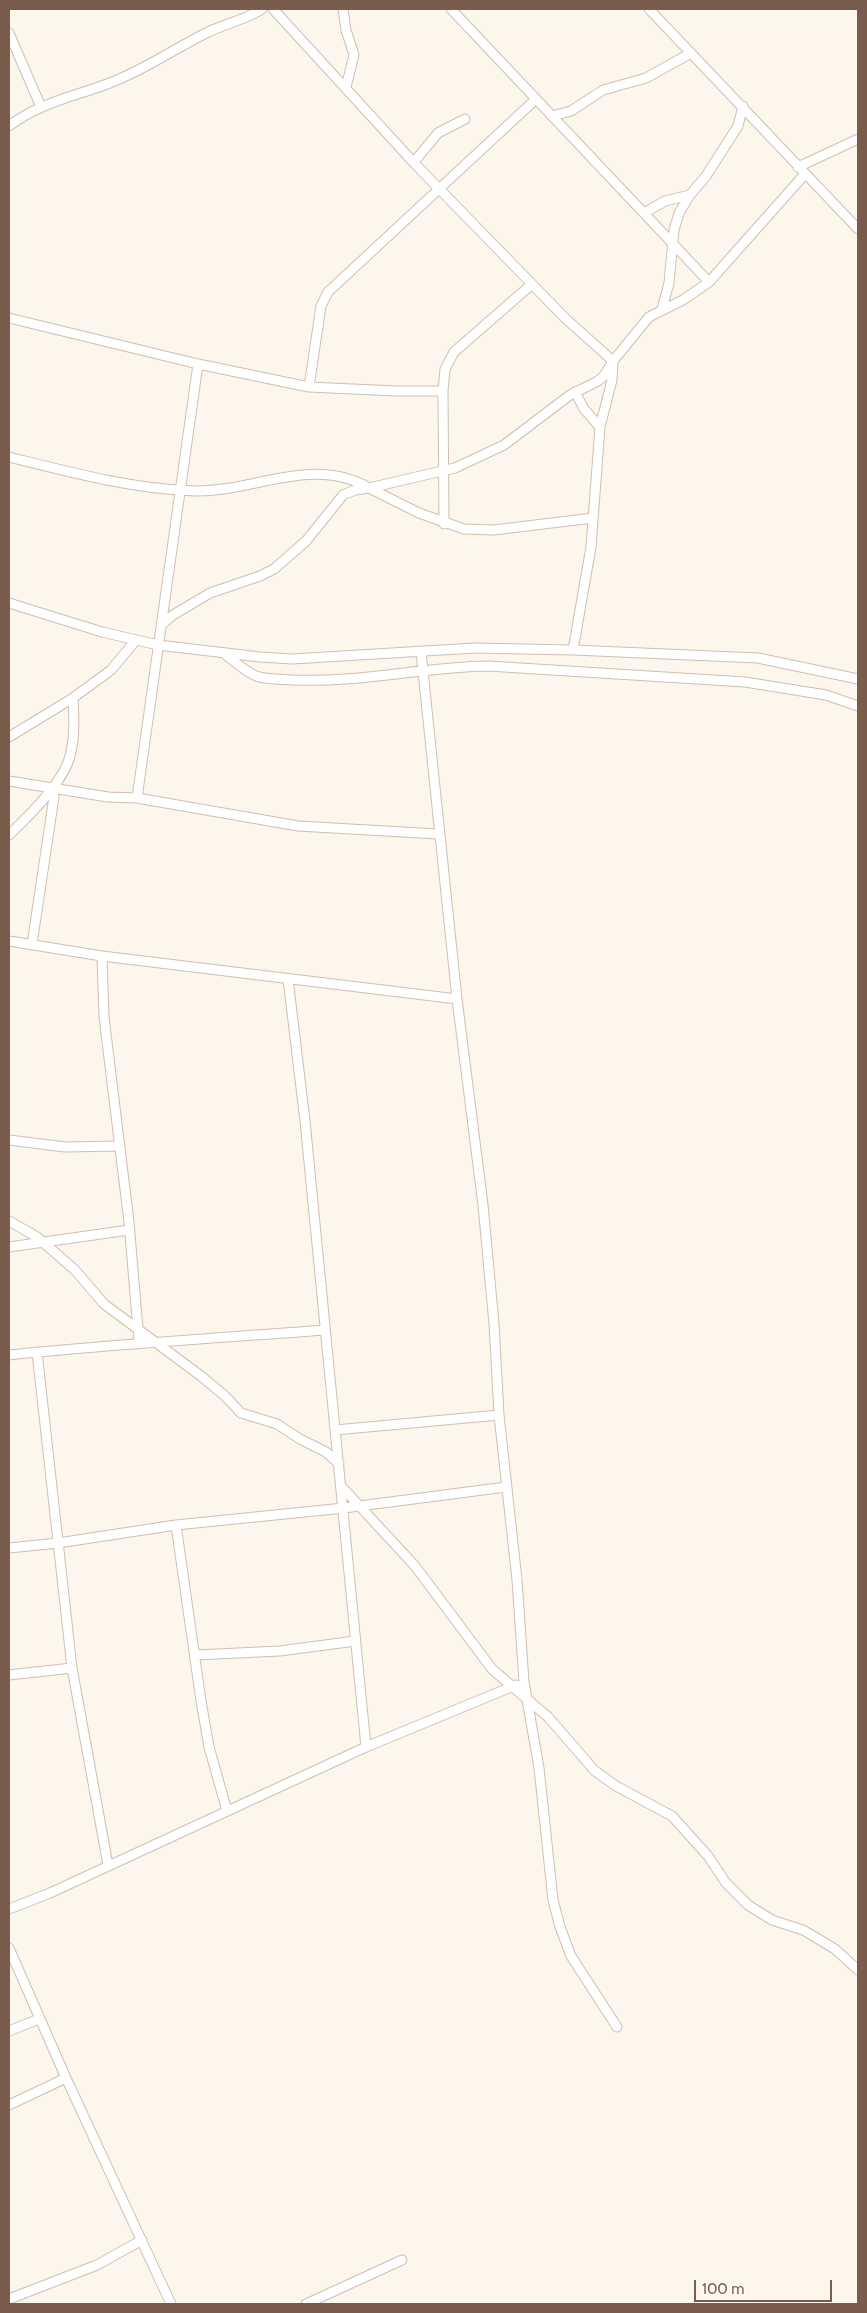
<!DOCTYPE html>
<style>
body{margin:0}
#map{position:relative;width:867px;height:2313px;overflow:hidden;background:#fdf6ec;font-family:Cabin,sans-serif}
canvas{display:block}
.frame{position:absolute;inset:0;border:10px solid #7a5c4d;pointer-events:none}
.scale{position:absolute;left:694px;top:2280px;width:138px;height:22px;box-sizing:border-box;border:2px solid #7a5c4d;border-top:0;padding-left:6px;font-size:15px;line-height:18px;white-space:nowrap;color:#7a5c4d;-webkit-text-stroke:4px #fffaf3;paint-order:stroke}
</style>
<div id="map">
<canvas width="867" height="2313"></canvas>
<div class="frame"></div>
<div class="scale">100 m</div>
</div>
<script>
const context = document.querySelector('canvas').getContext('2d');
context.lineJoin = 'round';
function trace(path, color, width, dash) {
  context.strokeStyle = color;
  context.lineWidth = width;
  context.lineCap = dash ? 'butt' : 'round';
  context.setLineDash(dash || []);
  context.stroke(path);
}
const minor = new Path2D(`
 M273 9 415 164 565 318 613 361 612 380 600 427 591 547 573 650
 M343 9 346 30 354 55 346 87
 M451 9 709 282
 M649 9 858 229
 M9 33 41 107
 M552 116 571 111 603 90 646 78 691 53
 M9 126C35 106 66 98 96 88 136 75 169 52 206 33 224 24 245 20 262 9
 M414 162 438 133 465 119
 M798 167 858 139
 M644 213 665 201 690 195
 M662 309 669 283 674 230 679 213 690 195 706 176 738 126 743 106
 M9 318 198 364 309 387 396 391H443
 M309 387 321 306 328 292 536 99
 M575 392 584 409 600 427
 M9 457C69 472 132 489 195 491 254 492 313 455 369 488L455 468 504 445 570 395 598 381 604 376 613 361 649 317 683 300 709 282 805 174
 M444 524 443 391 445 369 454 352 532 284
 M9 603 102 632 158 645 260 657 292 659 475 648 573 650 758 658 858 679
 M161 625 173 615 210 593 260 576 274 569 306 541 343 495 355 490 369 488 419 513 464 529 494 530 593 518
 M421 652 457 999 483 1205 494 1324 499 1415 517 1580 524 1682 539 1768 553 1900 560 1927 571 1956 617 2027
 M225 654C235 662 245 671 256 676 268 680 282 679 294 680 359 683 423 667 488 666L745 682 826 695 858 706
 M9 737 73 698 111 670 136 640
 M9 781 108 797 137 798 298 826 438 834
 M137 798 198 364
 M9 835C28 817 64 782 70 756 75 737 74 717 73 698
 M9 941 102 956 457 999
 M32 944 54 797 53 788
 M102 956 104 1017 129 1222 139 1342
 M288 979 305 1121 366 1747
 M9 1140 65 1147 120 1146
 M9 1221 37 1237 75 1270 104 1304 201 1376 225 1396 241 1413 277 1424 300 1439 326 1452 339 1464
 M9 1247 129 1230
 M37 1352 72 1668 108 1865
 M9 1355C114 1344 219 1338 325 1330
 M335 1430 499 1415
 M341 1486 415 1566 492 1669 548 1717 595 1771 616 1786 672 1816 708 1856 726 1883 748 1905 772 1920 803 1930 835 1949 858 1970
 M176 1525 201 1701 209 1747 227 1811
 M9 1548 58 1543 176 1525 344 1508 506 1487
 M195 1655 280 1651 355 1641
 M9 1675 72 1668
 M9 1909 50 1893 366 1747 516 1685
 M9 1948 66 2078 171 2304
 M9 2031 39 2019
 M9 2105 66 2078
 M9 2299 97 2265 142 2240
 M306 2304 402 2260`);
trace(minor, '#d1beb0', 11);
trace(minor, '#fff', 9);
</script>
